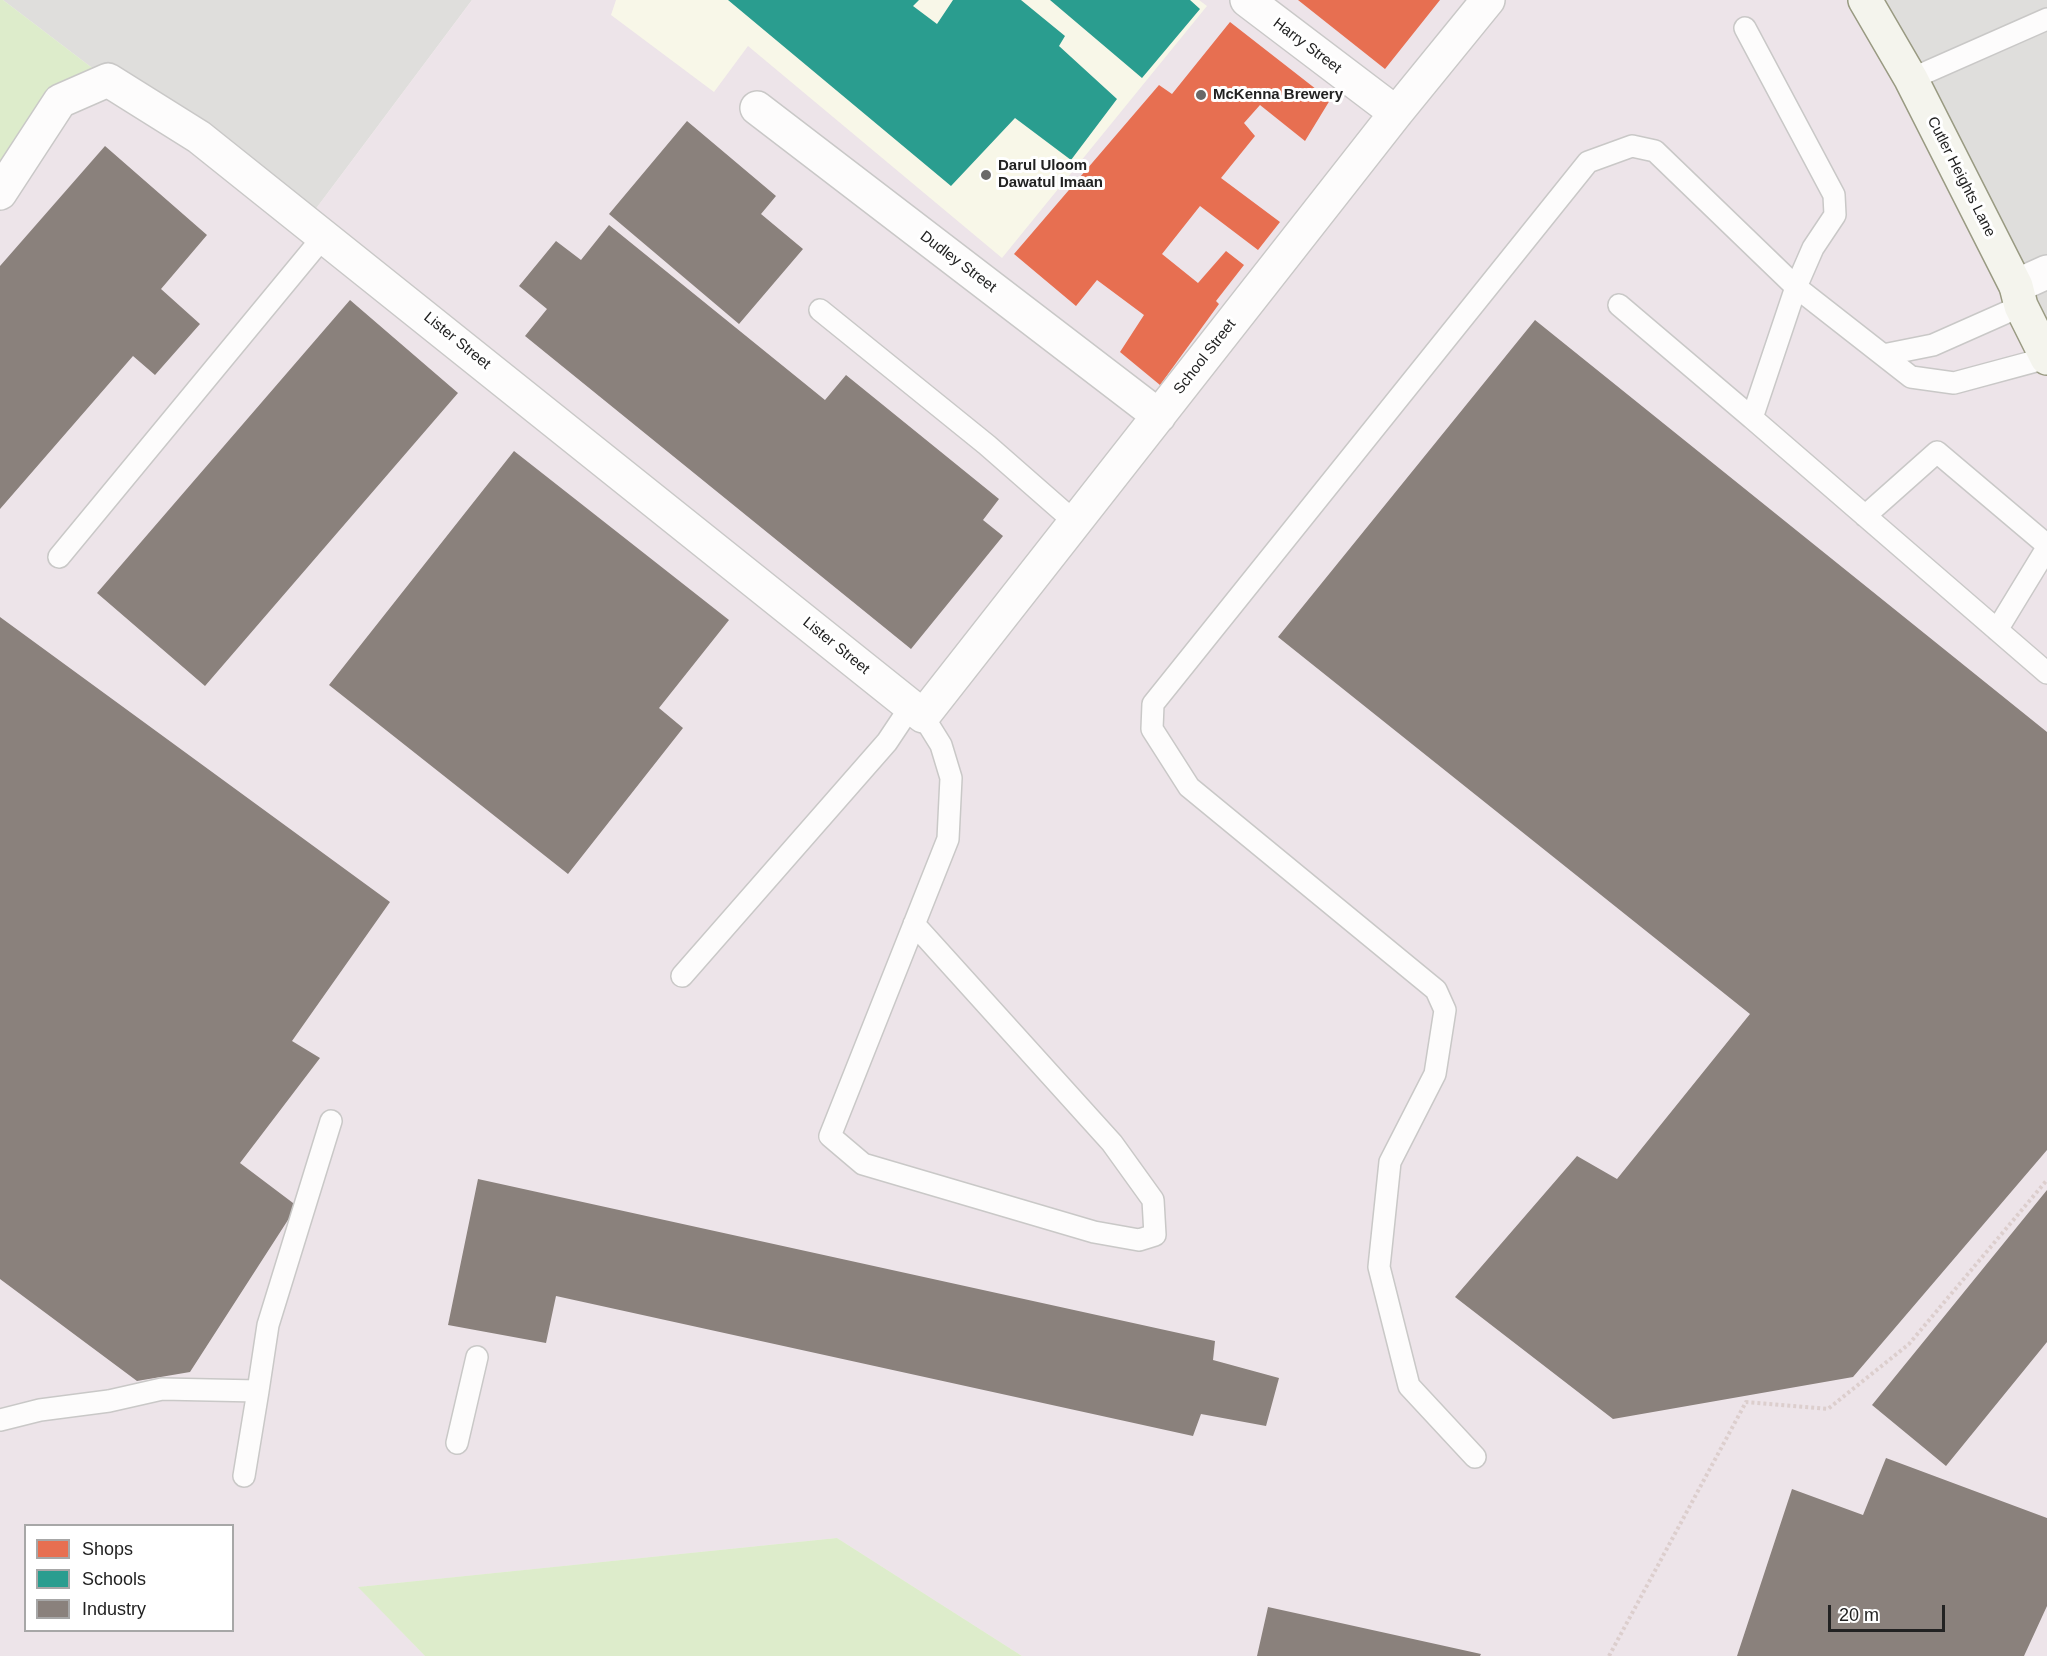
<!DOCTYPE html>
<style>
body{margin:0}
#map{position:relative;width:2047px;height:1656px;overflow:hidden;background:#f0eeeb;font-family:Helvetica,sans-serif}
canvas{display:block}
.legend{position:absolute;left:24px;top:1524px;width:210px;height:108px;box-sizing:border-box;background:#fff;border:2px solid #a7a7a7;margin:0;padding:8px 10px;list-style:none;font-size:18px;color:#222}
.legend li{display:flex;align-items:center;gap:12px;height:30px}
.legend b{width:30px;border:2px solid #a7a7a7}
.scale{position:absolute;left:1828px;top:1605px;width:117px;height:27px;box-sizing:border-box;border:3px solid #222;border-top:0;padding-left:8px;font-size:18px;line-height:21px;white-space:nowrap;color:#222;-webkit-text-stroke:4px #fff;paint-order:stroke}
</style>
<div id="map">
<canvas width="2047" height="1656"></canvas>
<ul class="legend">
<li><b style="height:16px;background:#e76f51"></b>Shops</li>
<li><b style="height:16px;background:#2a9d8f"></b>Schools</li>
<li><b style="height:16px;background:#8a817c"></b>Industry</li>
</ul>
<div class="scale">20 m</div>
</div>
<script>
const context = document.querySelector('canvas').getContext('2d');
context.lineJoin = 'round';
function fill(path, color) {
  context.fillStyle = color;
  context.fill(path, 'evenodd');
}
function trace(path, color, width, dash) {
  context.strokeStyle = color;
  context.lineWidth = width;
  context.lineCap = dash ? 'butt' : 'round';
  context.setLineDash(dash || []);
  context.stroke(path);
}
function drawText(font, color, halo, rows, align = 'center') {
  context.font = font + ' Helvetica,sans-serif';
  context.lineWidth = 6;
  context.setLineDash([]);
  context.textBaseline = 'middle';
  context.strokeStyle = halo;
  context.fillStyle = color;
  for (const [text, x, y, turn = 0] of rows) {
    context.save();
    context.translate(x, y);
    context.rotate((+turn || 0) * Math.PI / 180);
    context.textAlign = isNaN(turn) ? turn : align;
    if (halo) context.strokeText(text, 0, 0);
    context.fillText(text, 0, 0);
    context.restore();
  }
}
fill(new Path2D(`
 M3 0H472L306 222 108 80Z
 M1865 0H2047V358Z`), '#dfdedc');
fill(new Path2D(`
 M472 0H1865L2047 358V1656H1022L837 1538 359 1587 425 1656H0V193L60 101 108 80 306 222ZM26 1526H232V1630H26Z`), '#ede4e9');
fill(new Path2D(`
 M616 0H1199L1207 6 1002 258 748 46 714 92 611 15Z`), '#f8f7e8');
fill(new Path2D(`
 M0 0H3L108 80 60 101 0 193Z
 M837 1538 1022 1656H425L358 1587Z`), '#ddeccb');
fill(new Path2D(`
 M1298 0H1440L1385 69Z
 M1230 22 1330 100 1305 141 1260 105 1244 123 1255 136 1221 178 1280 222 1258 250 1200 206 1162 254 1198 283 1226 251 1244 265 1216 301 1219 304 1160 385 1120 352 1144 315 1097 280 1076 306 1014 254 1159 85 1172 94Z`), '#e76f51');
fill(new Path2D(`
 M728 0H919L913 6 937 24 953 0H1021L1065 36 1059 46 1117 99 1071 160 1015 118 951 186Z
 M1050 0H1190L1200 9 1142 78Z`), '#2a9d8f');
fill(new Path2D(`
 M687 121 776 196 761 214 803 249 739 324 609 214Z
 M105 146 207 235 161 289 200 324 155 375 133 356 0 509V266Z
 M609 225 825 400 846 375 999 499 983 520 1003 536 911 649 525 336 547 309 519 286 556 241 581 260Z
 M350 300 458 393 205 686 97 593Z
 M1535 320 2047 732V1150L1853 1377 1613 1419 1455 1297 1577 1156 1617 1179 1750 1014 1278 637Z
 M514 451 729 620 659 708 683 728 568 874 329 685Z
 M0 617 390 902 292 1041 320 1058 240 1163 297 1206 190 1372 137 1381 0 1279Z
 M478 1179 1215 1341 1213 1360 1279 1378 1266 1426 1201 1414 1193 1436 556 1296 546 1343 448 1325Z
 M2047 1190V1342L1946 1466 1872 1405Z
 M1886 1458 2047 1518V1606L2024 1656H1737L1792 1489 1863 1515Z
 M1268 1607 1481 1654 1480 1656H1257Z`), '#8a817c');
const lane = new Path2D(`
 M1745 28 1834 195 1835 215 1813 248 1796 287 1752 418 2047 673
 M1911 79 2047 19
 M1619 305 1752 418
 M820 310 987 445 1076 523
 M1883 355 1933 345 2021 306
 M1865 516 1937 452 2047 545
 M59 557 324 236
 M1997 630 2047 548
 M914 924 1112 1143 1153 1200 1155 1235 1139 1240 1094 1232 863 1164 830 1136 948 839 951 778 941 745 923 716
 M682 976 887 742 911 706
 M0 1420 40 1410 109 1401 162 1389 258 1391 268 1325 331 1121
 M457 1443 477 1357
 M1475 1457 1409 1386 1379 1267 1390 1162 1435 1074 1445 1010 1436 990 1189 787 1152 729 1153 704 1588 162 1632 146 1655 151 1796 287 1911 377 1954 383 2047 358
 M244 1476 258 1391`);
const street = new Path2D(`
 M1247 0 1396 113
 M757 108 1159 416
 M0 193 60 101 108 80 199 137 923 716 1396 113 1488 0
 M2016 286 2047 272`);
const secondary = new Path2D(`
 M1865 0 1911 79 2016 286 2021 306 2047 358`);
trace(lane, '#c9c8c7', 24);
trace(street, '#c9c8c7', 36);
trace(secondary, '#999a82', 36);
trace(new Path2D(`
 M1609 1656 1746 1402 1828 1409 1909 1344 2047 1180`), '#dccecd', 4, [3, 3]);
trace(lane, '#fdfcfc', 21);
trace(street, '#fdfcfc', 33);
trace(secondary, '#f4f4ed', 33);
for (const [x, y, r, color] of [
 [1201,95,6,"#6a6968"],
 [986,175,6,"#6a6968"]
]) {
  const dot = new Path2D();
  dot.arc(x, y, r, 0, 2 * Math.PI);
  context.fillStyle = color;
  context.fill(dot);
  trace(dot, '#fff', 2);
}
drawText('15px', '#222', '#fff', [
 ["Harry Street",1307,46,37],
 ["Cutler Heights Lane",1961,177,63],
 ["Dudley Street",958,262,37],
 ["Lister Street",457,341,39],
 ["School Street",1205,357,-52],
 ["Lister Street",836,646,39]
]);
drawText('bold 15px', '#222', '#fff', [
 ["McKenna Brewery",1213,95],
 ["Darul Uloom",998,166],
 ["Dawatul Imaan",998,183]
], 'left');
</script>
